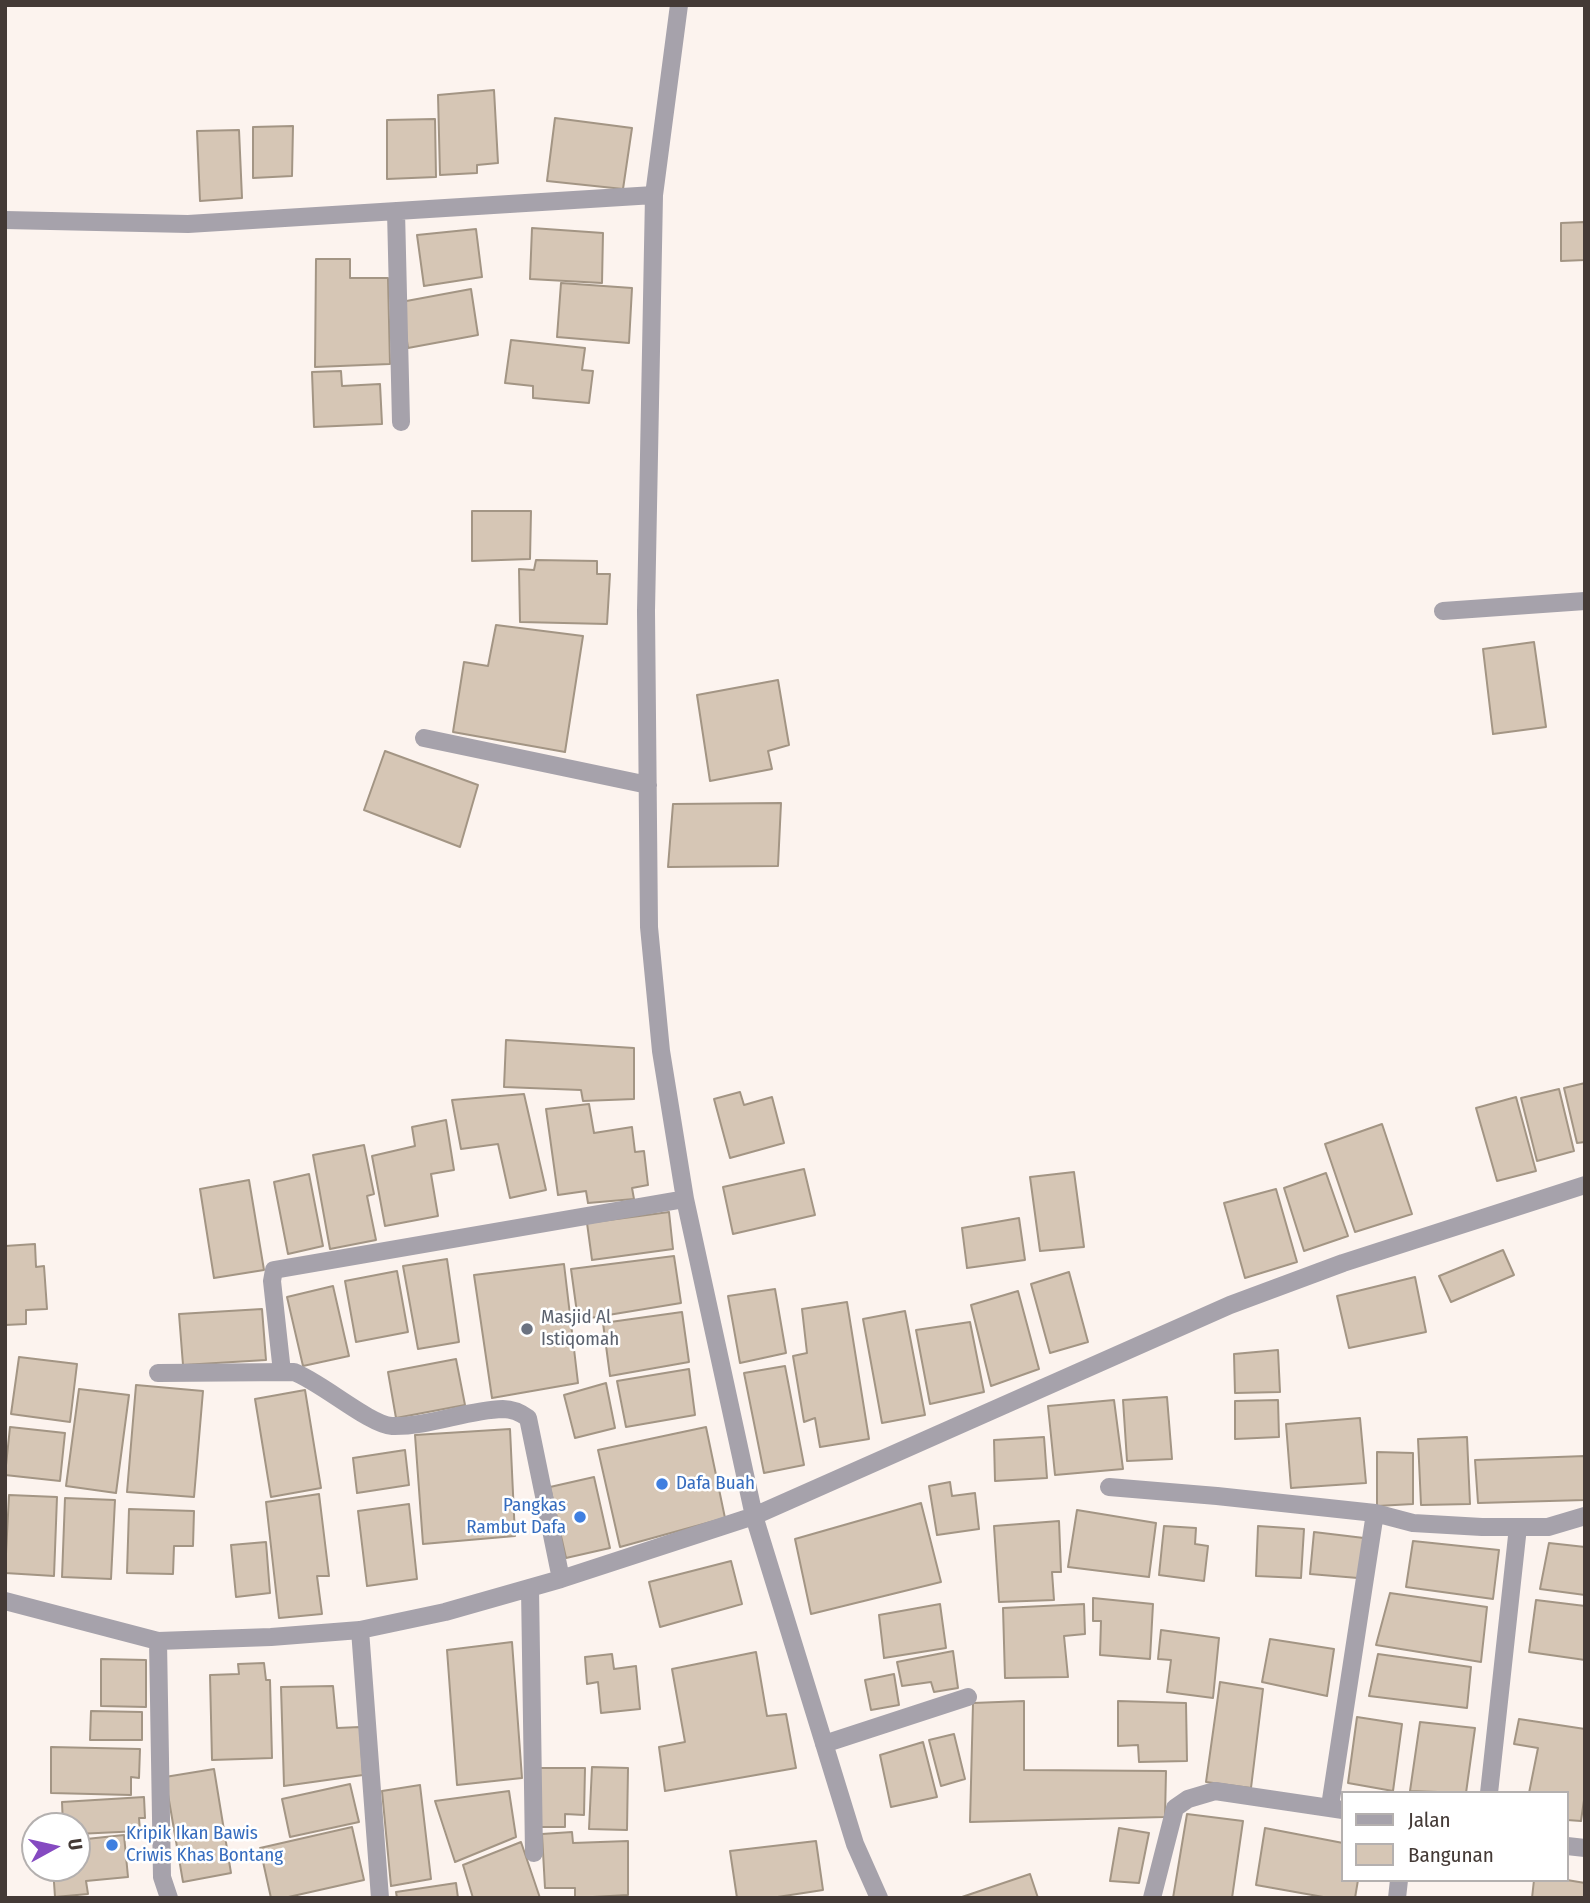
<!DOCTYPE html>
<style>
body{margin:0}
#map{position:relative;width:1590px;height:1903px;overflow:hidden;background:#fcf3ee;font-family:"Fira Sans Condensed",sans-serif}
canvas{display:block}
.frame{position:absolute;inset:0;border:7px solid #443a36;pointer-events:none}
.legend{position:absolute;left:1341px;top:1791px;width:228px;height:91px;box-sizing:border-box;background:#fff;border:2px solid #b4b0af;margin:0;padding:9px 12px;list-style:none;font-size:21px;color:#443a36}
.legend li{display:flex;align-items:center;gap:14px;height:35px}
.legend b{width:35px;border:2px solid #b4b0af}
.north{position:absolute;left:21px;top:1812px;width:70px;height:70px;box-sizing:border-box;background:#fff;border:2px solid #b4b0af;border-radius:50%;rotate:82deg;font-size:19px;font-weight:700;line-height:28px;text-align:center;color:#443a36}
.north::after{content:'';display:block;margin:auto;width:24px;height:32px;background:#854ac1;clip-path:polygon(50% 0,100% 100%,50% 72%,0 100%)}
</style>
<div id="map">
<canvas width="1590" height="1903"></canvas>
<div class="frame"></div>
<ul class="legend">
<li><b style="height:9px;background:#a6a2ab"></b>Jalan</li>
<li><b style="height:19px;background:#d6c6b5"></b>Bangunan</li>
</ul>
<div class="north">U</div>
</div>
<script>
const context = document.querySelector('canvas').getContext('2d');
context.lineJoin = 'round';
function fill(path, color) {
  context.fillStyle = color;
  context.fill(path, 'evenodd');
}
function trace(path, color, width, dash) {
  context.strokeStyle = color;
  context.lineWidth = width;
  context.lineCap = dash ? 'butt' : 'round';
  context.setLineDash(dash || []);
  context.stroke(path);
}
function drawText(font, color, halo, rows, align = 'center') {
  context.font = font + ' "Fira Sans Condensed",sans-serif';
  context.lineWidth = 5;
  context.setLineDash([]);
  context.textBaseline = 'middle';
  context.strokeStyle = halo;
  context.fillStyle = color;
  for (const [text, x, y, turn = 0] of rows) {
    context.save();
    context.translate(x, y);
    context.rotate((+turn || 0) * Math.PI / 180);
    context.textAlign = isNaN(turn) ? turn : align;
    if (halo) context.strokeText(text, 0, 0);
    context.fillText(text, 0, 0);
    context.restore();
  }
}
const building = new Path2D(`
 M494 90 498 163 477 165V173L440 175 438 95Z
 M555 118 632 128 623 189 547 181Z
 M435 119 436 177 387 179V120Z
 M293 126 292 176 253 178V127Z
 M239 130 242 198 200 201 197 131Z
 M1585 222V260L1561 261V223Z
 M532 228 603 233 602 283 530 279Z
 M476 229 482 277 424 286 417 235Z
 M316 259H350V278H388L390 364 315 367Z
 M561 283 632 288 629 343 557 337Z
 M471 289 478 335 408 348 401 302Z
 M511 340 585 348 582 370 593 371 589 403 533 398V386L505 383Z
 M341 371 342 386 380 384 382 424 314 427 312 372Z
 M472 511H531L530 559 472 561Z
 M536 560 597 561V574H610L607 624 520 622 519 569 534 570Z
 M496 625 583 636 565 752 453 732 464 662 488 666Z
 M1534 642 1546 727 1493 734 1483 649Z
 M778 680 789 745 768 751 772 769 710 781 697 695Z
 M385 751 478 785 460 847 364 810Z
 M781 803 778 866 668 867 673 804Z
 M506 1040 634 1048V1099L583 1101 581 1090 504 1087Z
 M1585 1083V1142L1577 1143 1564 1088Z
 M1559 1089 1574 1151 1537 1161 1521 1098Z
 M740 1092 744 1105 772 1097 784 1143 730 1158 714 1099Z
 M524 1094 546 1190 510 1198 498 1144 461 1149 452 1100Z
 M1516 1097 1536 1171 1497 1181 1476 1108Z
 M589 1104 594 1133 632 1127 635 1152 644 1151 648 1185 632 1188 634 1199 588 1203 586 1191 558 1195 546 1109Z
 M446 1120 454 1170 431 1174 438 1216 385 1226 372 1156 415 1146 412 1127Z
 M1382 1124 1412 1214 1355 1232 1325 1144Z
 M364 1145 374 1194 367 1196 376 1240 330 1249 313 1155Z
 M804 1169 815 1215 733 1234 723 1187Z
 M1074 1172 1084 1247 1040 1251 1030 1177Z
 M1326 1173 1348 1236 1304 1251 1284 1188Z
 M309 1174 323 1246 288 1254 274 1182Z
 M249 1180 264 1270 214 1278 200 1189Z
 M1276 1189 1297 1262 1245 1278 1224 1203Z
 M669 1212 673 1249 592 1260 587 1223Z
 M1019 1218 1025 1260 967 1268 962 1228Z
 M35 1244 36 1267 44 1266 47 1309 26 1310V1324L5 1325V1246Z
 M1503 1250 1514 1275 1451 1302 1439 1276Z
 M674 1256 681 1303 578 1320 571 1269Z
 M447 1259 459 1342 418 1349 403 1266Z
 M564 1264 578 1383 492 1398 474 1275Z
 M397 1271 408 1332 356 1342 345 1281Z
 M1069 1272 1088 1342 1050 1353 1031 1284Z
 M1415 1277 1426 1332 1349 1348 1337 1296Z
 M333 1286 349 1356 303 1366 287 1297Z
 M775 1289 786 1353 740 1363 728 1296Z
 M1018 1291 1039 1369 991 1386 971 1305Z
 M847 1302 869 1439 820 1447 815 1418 804 1422 793 1356 807 1353 802 1309Z
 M262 1309 266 1360 183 1365 179 1314Z
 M905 1311 925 1415 882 1423 863 1319Z
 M682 1312 689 1362 610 1376 603 1323Z
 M970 1322 984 1392 930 1404 916 1330Z
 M1278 1350 1280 1392 1235 1393 1234 1354Z
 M19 1357 77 1364 70 1422 11 1414Z
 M456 1359 465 1405 396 1418 388 1372Z
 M785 1366 804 1465 764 1473 744 1373Z
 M689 1369 695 1415 626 1427 617 1381Z
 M606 1383 615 1428 575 1438 564 1395Z
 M136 1385 203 1391 194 1497 127 1492Z
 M79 1389 129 1395 116 1493 66 1486Z
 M305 1390 321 1488 271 1497 255 1399Z
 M1167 1397 1172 1459 1127 1461 1123 1400Z
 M1114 1400 1123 1469 1055 1475 1048 1406Z
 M1278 1400 1279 1437 1235 1439V1401Z
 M1360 1418 1366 1483 1291 1488 1286 1424Z
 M10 1427 65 1433 60 1481 5 1475Z
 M706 1427 725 1518 620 1547 598 1450Z
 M510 1429 515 1536 423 1544 415 1435Z
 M1044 1437 1047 1478 995 1481 994 1440Z
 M1467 1437 1470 1504 1421 1505 1418 1439Z
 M405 1450 409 1485 357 1493 353 1458Z
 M1377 1452 1413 1453V1504L1377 1506Z
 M1585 1456V1500L1478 1503 1475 1460Z
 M594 1477 610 1548 566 1558 550 1487Z
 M950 1482 952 1496 975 1493 979 1529 937 1535 929 1486Z
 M319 1494 329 1576H317L322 1614 279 1618 266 1502Z
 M9 1495 57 1497 54 1576 5 1573Z
 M65 1498 115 1500 111 1579 62 1577Z
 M921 1503 941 1582 811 1614 795 1539Z
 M409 1504 417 1579 367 1586 358 1511Z
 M129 1509 194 1511 193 1546H174L173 1574 127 1573Z
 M1077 1510 1156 1523 1149 1577 1068 1567Z
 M1059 1521 1061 1572H1052L1054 1600 999 1602 994 1526Z
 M1164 1526 1196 1528 1195 1544 1208 1546 1204 1581 1159 1575Z
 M1258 1526 1304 1529 1301 1578 1256 1576Z
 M1314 1532 1364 1538 1358 1578 1310 1574Z
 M1413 1541 1499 1550 1493 1599 1406 1587Z
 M266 1542 270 1593 236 1597 231 1545Z
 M1549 1543 1585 1547V1595L1540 1589Z
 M731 1561 742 1604 660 1627 649 1582Z
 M1390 1593 1487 1607 1481 1662 1376 1645Z
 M1093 1598 1153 1604 1150 1659 1100 1655 1101 1621H1093Z
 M1536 1600 1585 1606V1660L1529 1652Z
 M940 1604 946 1648 884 1658 879 1615Z
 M1084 1604 1085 1634 1064 1636 1068 1677 1005 1678 1003 1608Z
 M1161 1630 1219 1638 1213 1698 1167 1692 1171 1660 1158 1659Z
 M1270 1639 1334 1649 1327 1696 1262 1682Z
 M512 1642 522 1778 457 1785 447 1650Z
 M953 1651 958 1688 934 1692 931 1682 902 1686 897 1662Z
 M756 1652 767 1716 786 1714 796 1768 665 1791 659 1747 685 1742 672 1669Z
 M612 1654 614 1669 636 1666 640 1709 601 1713 598 1682 587 1684 585 1657Z
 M1378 1654 1471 1667 1467 1708 1369 1696Z
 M101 1659 146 1660V1707L101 1706Z
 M264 1663 266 1680H270L272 1758 212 1760 210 1675 239 1674 238 1664Z
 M894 1674 899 1705 871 1710 865 1680Z
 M1220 1682 1263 1689 1251 1788 1206 1782Z
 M333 1686 337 1728 360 1727 363 1775 284 1786 281 1687Z
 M1024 1701V1770L1166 1771 1165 1817 970 1822 973 1703Z
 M1118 1701 1186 1703 1187 1761 1139 1762 1138 1745 1118 1746Z
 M91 1711 142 1712V1740H90Z
 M1357 1717 1402 1724 1393 1791 1348 1783Z
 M1519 1719 1585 1729V1793L1581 1821 1567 1820V1793H1529L1538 1748 1514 1744Z
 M1420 1722 1475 1728 1466 1793 1410 1791Z
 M954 1734 965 1779 941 1786 929 1740Z
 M923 1742 937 1797 891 1807 880 1755Z
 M51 1747 140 1749 139 1778 131 1777V1795L51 1793Z
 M592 1767 628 1768 627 1830 589 1829Z
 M539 1768H585L584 1815 565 1814V1827H539Z
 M214 1769 231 1873 183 1882 165 1777Z
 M350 1784 359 1822 290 1837 282 1799Z
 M420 1785 431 1879 391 1886 382 1791Z
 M509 1791 516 1837 455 1862 435 1801Z
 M144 1797 145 1818H139L140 1831 77 1834V1826H63L62 1802Z
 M1187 1814 1243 1821 1232 1898H1173Z
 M352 1827 364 1880 284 1898H271L260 1848Z
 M1119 1828 1149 1833 1139 1883 1110 1881Z
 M1265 1828 1343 1843V1880H1358L1355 1898H1329L1256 1885Z
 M572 1832 573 1843 628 1841V1895L575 1898V1888H545L542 1834Z
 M124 1835 128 1877 86 1881 88 1894 55 1897 53 1868H77V1840Z
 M816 1841 823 1890 771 1898H737L730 1851Z
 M521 1842 540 1898H473L463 1865Z
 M1030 1874 1038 1898H959Z
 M1534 1880H1567L1585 1883V1898H1532Z
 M456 1883 458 1898H397L396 1892Z`);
fill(building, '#d6c6b5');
trace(building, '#a39584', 2);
trace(new Path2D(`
 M679 5 654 195 646 611 649 927 661 1051 685 1199 754 1516 855 1844 879 1898
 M396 211 401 422
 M5 220 188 224 654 195
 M1443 611 1585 601
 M424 738 648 785
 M282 1372 272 1281 274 1270 685 1199
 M158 1373 294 1372C321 1382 370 1425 392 1426 429 1427 466 1410 503 1409 512 1409 521 1413 528 1418L561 1579
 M1109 1487 1217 1496 1375 1513
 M530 1588 534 1853
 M5 1601 158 1641 271 1637 360 1630 445 1612 561 1579 754 1516 1230 1305 1343 1263 1585 1185
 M360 1630 380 1898
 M158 1641 162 1877 169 1898
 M824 1744 968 1697
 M1489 1793 1518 1527
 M1330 1806 1375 1513 1413 1523 1482 1527H1548L1585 1516
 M1567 1846 1585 1848
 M1152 1898 1175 1808 1188 1799 1215 1791 1343 1810
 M1397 1898 1399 1880`), '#a6a2ab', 18);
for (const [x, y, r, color] of [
 [527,1329,7,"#6b7280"],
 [662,1484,7,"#3f7fe0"],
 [580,1517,7,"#3f7fe0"],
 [112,1845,7,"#3f7fe0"]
]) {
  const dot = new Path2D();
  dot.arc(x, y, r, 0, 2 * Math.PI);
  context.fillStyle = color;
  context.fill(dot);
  trace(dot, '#fff', 2.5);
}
drawText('19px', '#5b616d', '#fff', [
 ["Masjid Al",541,1318],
 ["Istiqomah",541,1340]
], 'left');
drawText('19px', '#366cbe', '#fff', [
 ["Dafa Buah",676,1484],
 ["Pangkas",566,1506,"right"],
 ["Rambut Dafa",566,1528,"right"],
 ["Kripik Ikan Bawis",126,1834],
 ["Criwis Khas Bontang",126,1856]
], 'left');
</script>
